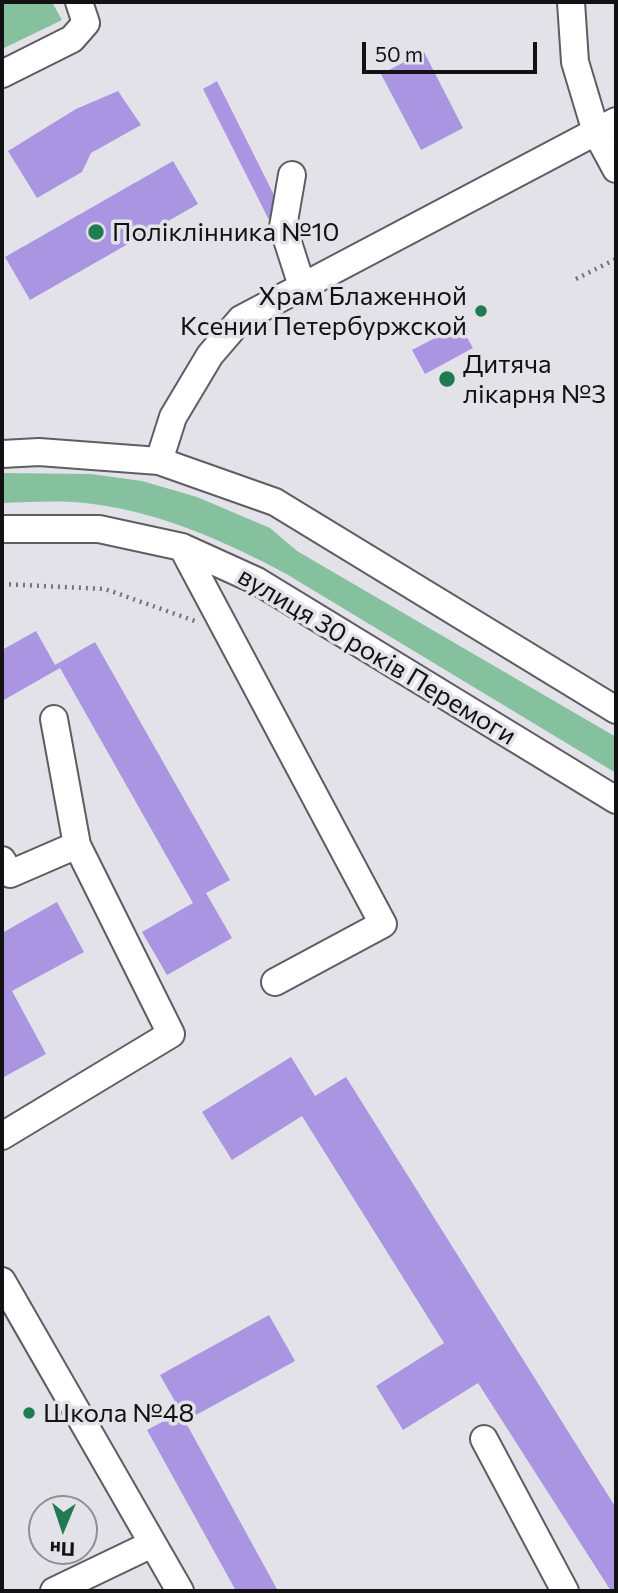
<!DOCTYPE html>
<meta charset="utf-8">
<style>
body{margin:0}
#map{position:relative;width:618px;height:1593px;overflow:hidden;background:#e3e2e8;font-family:Commissioner,sans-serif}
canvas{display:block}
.frame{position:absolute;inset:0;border:4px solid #121214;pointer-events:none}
.north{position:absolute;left:28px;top:1495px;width:70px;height:70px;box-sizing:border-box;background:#e3e2e8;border:2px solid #8f8f93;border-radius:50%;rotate:182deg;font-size:19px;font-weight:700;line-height:28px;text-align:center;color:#121214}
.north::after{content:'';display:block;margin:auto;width:24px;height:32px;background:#207b50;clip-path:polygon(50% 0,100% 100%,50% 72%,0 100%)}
.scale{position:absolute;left:362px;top:42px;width:175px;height:32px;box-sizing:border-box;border:4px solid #121214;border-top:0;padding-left:9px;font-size:21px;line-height:24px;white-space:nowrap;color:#121214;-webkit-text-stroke:5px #e3e2e8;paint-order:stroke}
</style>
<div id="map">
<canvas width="618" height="1593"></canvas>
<div class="frame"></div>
<div class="north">Пн</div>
<div class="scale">50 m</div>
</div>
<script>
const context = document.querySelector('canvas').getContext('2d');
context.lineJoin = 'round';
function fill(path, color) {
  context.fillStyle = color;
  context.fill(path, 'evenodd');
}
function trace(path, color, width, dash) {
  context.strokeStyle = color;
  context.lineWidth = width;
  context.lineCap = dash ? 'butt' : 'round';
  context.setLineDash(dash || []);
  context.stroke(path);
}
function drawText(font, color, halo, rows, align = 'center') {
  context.font = font + ' Commissioner,sans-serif';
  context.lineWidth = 7;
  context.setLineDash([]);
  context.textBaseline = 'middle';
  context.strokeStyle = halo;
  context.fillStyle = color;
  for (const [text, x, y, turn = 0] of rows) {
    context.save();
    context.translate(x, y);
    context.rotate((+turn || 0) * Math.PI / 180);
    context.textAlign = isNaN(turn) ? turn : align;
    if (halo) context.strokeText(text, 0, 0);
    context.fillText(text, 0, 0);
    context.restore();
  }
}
fill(new Path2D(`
 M2 2H52L62 20 2 49Z
 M2 473 91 474 142 481 197 497 270 528 297 551 616 737V773L288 575C227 542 162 513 93 504 63 500 32 502 2 503Z`), '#85c19e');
fill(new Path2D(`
 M424 52 463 128 421 150 381 74Z
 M217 81 283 213 269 220 203 89Z
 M118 91 141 125 91 153 82 172 37 198 8 151 76 109Z
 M173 161 198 204 30 300 5 257Z
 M460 325 473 348 425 374 412 350Z
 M36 631 55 665 95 642 230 880 206 893 232 938 167 975 142 932 193 903 60 668 2 701V650Z
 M57 902 84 952 12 991 46 1054 2 1078V933Z
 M291 1057 315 1096 346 1077 616 1508V1591H611L478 1383 403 1430 376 1386 444 1343 302 1116 232 1160 202 1112Z
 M269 1315 295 1361 185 1421 278 1591H236L147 1430 181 1412 160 1375Z`), '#a995e2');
const minor = new Path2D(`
 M571 2 575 62 596 132 616 169
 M2 74 72 39 86 23 79 2
 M292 175 283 227 302 286
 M2 454 39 452 159 461 275 502 616 710
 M159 461 173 417 210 355 241 319 616 121
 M2 529H99L182 547 257 581 616 800
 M182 547 383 924 275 982
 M54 719 77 845
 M2 860 10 874 77 845 171 1034 2 1136
 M2 1281 180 1591
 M484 1439 565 1591
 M54 1591 152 1544`);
trace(minor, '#5e5d62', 30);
trace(new Path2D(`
 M576 279 616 259
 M2 584 105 589 195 621`), '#747377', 4.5, [2, 5]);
trace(minor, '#fff', 26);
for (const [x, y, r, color] of [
 [96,232,9,"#207b50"],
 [481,311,7,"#207b50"],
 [447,379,9,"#207b50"],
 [29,1413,7,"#207b50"]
]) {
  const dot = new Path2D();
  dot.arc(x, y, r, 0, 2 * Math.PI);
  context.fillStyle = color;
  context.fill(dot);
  trace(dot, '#e3e2e8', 2.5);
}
drawText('26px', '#121214', '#e3e2e8', [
 ["Поліклінника №10",112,232],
 ["Храм Блаженной",467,296,"right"],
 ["Ксении Петербуржской",467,326,"right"],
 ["Дитяча",463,364],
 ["лікарня №3",463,394],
 ["Школа №48",43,1413]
], 'left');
drawText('26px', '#121214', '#e3e2e8', [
 ["вулиця 30 років Перемоги",377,656,31]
]);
</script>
